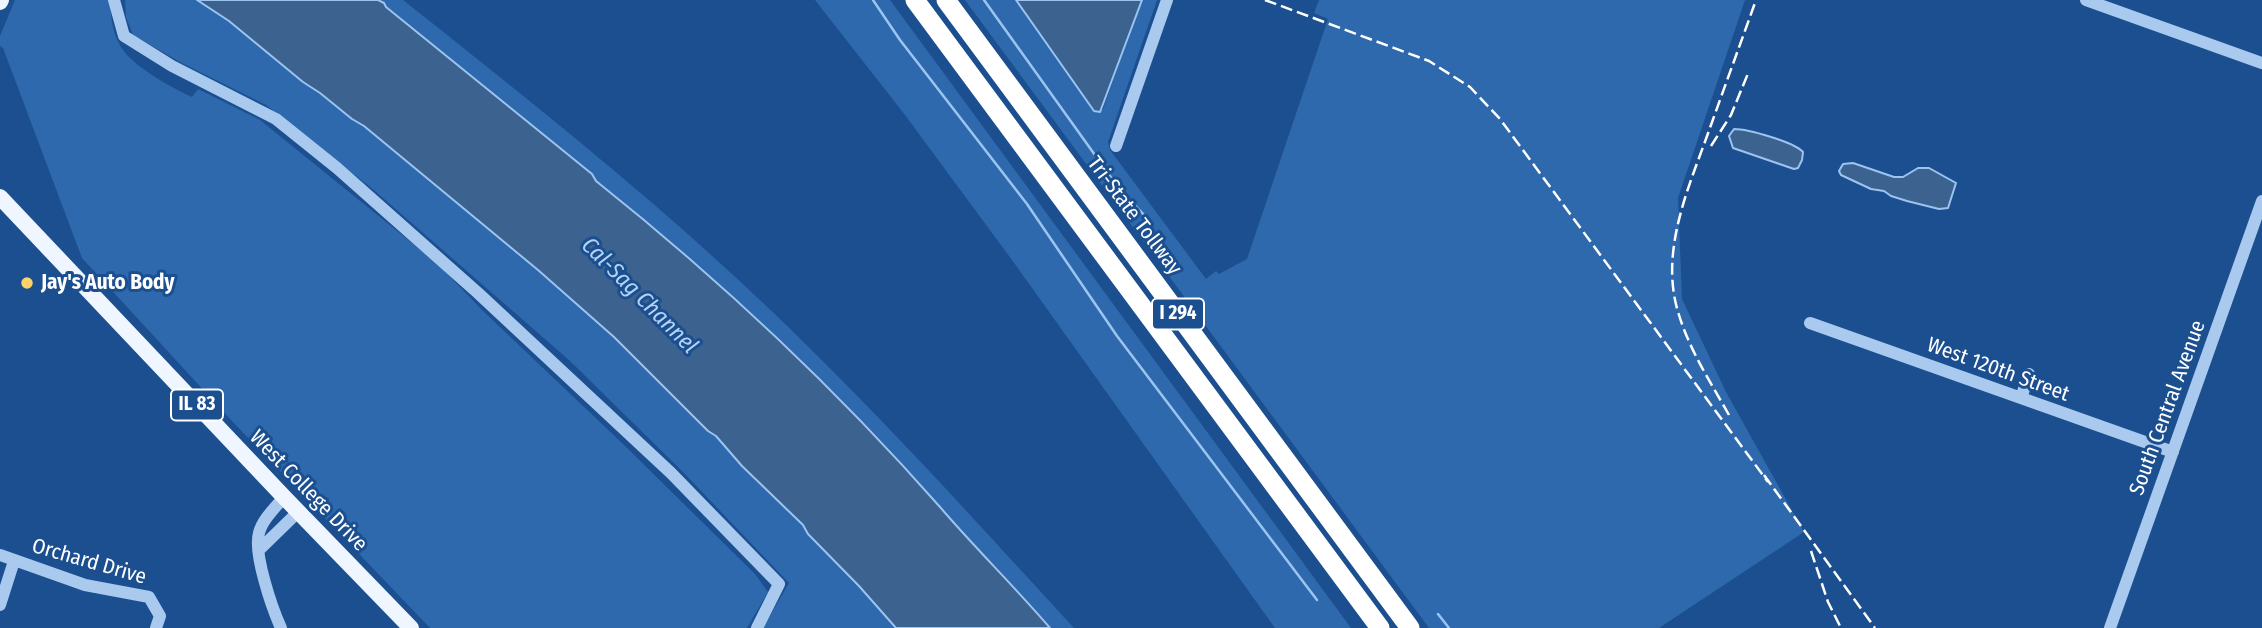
<!DOCTYPE html>
<style>
body{margin:0}
canvas{display:block;background:#1b4f8f}
</style>
<canvas width="2262" height="628"></canvas>
<script>
const context = document.querySelector('canvas').getContext('2d');
context.lineJoin = 'round';
function fill(path, color) {
  context.fillStyle = color;
  context.fill(path, 'evenodd');
}
function trace(path, color, width, dash) {
  context.strokeStyle = color;
  context.lineWidth = width;
  context.lineCap = dash ? 'butt' : 'round';
  context.setLineDash(dash || []);
  context.stroke(path);
}
function drawText(font, color, halo, rows, align = 'center') {
  context.font = font + ' "Fira Sans Condensed",sans-serif';
  context.lineWidth = 6;
  context.setLineDash([]);
  context.textBaseline = 'middle';
  context.strokeStyle = halo;
  context.fillStyle = color;
  for (const [text, x, y, turn = 0] of rows) {
    context.save();
    context.translate(x, y);
    context.rotate((+turn || 0) * Math.PI / 180);
    context.textAlign = isNaN(turn) ? turn : align;
    if (halo) context.strokeText(text, 0, 0);
    context.fillText(text, 0, 0);
    context.restore();
  }
}
fill(new Path2D(`
 M15 0H110C111 16 112 33 121 47 132 66 172 88 192 97L198 89 260 120 438 264 483 311 622 443 755 574 768 592 747 628H430L231 420 82 258 3 48 0 46V36Z
 M125 0H197L229 21 303 82 320 93 352 119 364 126 538 270 614 337 708 431 716 436 742 466 803 525 808 534 859 586 896 628H763L789 583 683 472 569 360 375 191 266 105 180 62 133 35 126 17Z
 M378 0H403C515 89 627 177 732 274 853 385 963 507 1074 628H1050C1014 586 975 548 940 507 837 390 719 279 596 181L592 174Z
 M815 0H890L1351 628H1275L1012 260 905 115Z
 M965 0H1016L1097 113 1103 109 1142 0H1157L1108 142 1110 150 1206 279 1216 271 1219 274 1247 259 1328 19 1314 13 1319 0H1745L1678 198 1682 299 1726 392 1804 532 1659 628H1429Z`), '#2e69ad');
const water = new Path2D(`
 M197 0H378L384 3 386 7 592 174 596 181C719 279 837 390 940 507 975 548 1014 586 1050 628H896L859 586 808 534 803 525 742 466 716 436 708 431 614 337 538 270 364 126 352 119 320 93 303 82 229 21Z
 M1016 0H1142L1100 112 1094 111Z
 M1734 129C1748 129 1794 142 1803 152L1802 160 1798 168 1794 169 1733 148 1729 136Z
 M1853 163 1894 177H1903L1918 168H1929L1956 183 1948 208 1939 209 1907 201 1891 196 1884 191 1871 189 1841 175 1839 171 1843 164Z`);
fill(water, '#3c6290');
trace(water, '#9cc4f0', 2);
trace(new Path2D(`
 M873 0 900 40 1027 204 1117 336 1317 600
 M984 0 1120 190 1150 221
 M1438 614 1449 628`), '#9cc4f0', 2.5);
trace(new Path2D(`
 M114 0 124 36 172 66 276 119 337 168 478 293 671 473 779 584 757 628
 M2086 0 2262 63
 M1116 146 1167 0
 M1810 323 2173 452
 M2021 398 2029 374
 M259 550 298 512
 M0 555 85 585 149 597 160 616 156 628
 M0 605 14 561
 M281 628C272 608 253 553 259 533 262 520 275 508 284 497
 M2110 628 2262 201`), '#a9c9ee', 12);
trace(new Path2D(`
 M0 2 1 0
 M0 197 284 497 411 628`), '#f0f6ff', 16);
trace(new Path2D(`
 M915 0 1380 628
 M946 0 1410 628`), '#fff', 19);
trace(new Path2D(`
 M1265 0 1429 61 1470 87 1500 119 1768 482
 M1711 146 1731 115 1749 71
 M1729 415C1711 383 1690 351 1679 315 1658 251 1690 185 1711 125 1726 83 1741 42 1756 0
 M1764 475 1875 628
 M1811 551 1828 602 1841 628`), '#fff', 2.5, [12, 5]);
for (const [x, y, r, color] of [
 [27,283,7,"#ffd166"]
]) {
  const dot = new Path2D();
  dot.arc(x, y, r, 0, 2 * Math.PI);
  context.fillStyle = color;
  context.fill(dot);
  trace(dot, '#1b4f8f', 2.5);
}
for (const [x, y, w] of [
 [1178,314,52],
 [197,405,52]
]) {
  const box = new Path2D();
  box.roundRect(x - w / 2, y - 15.5, w, 31, 5);
  context.fillStyle = '#1b4f8f';
  context.fill(box);
  trace(box, '#fff', 2);
}
drawText('bold 19px', '#fff', null, [
 ["I 294",1178,314],
 ["IL 83",197,405]
]);
drawText('21px', '#fff', '#1b4f8f', [
 ["Tri-State Tollway",1134,216,53],
 ["West 120th Street",1998,370,20],
 ["South Central Avenue",2168,408,-70],
 ["West College Drive",308,491,46],
 ["Orchard Drive",89,562,16]
]);
drawText('bold 21px', '#fff', '#1b4f8f', [
 ["Jay's Auto Body",41,283]
], 'left');
drawText('italic 23px', '#b5d3f5', '#1b4f8f', [
 ["Cal-Sag Channel",639,296,45]
]);
</script>
